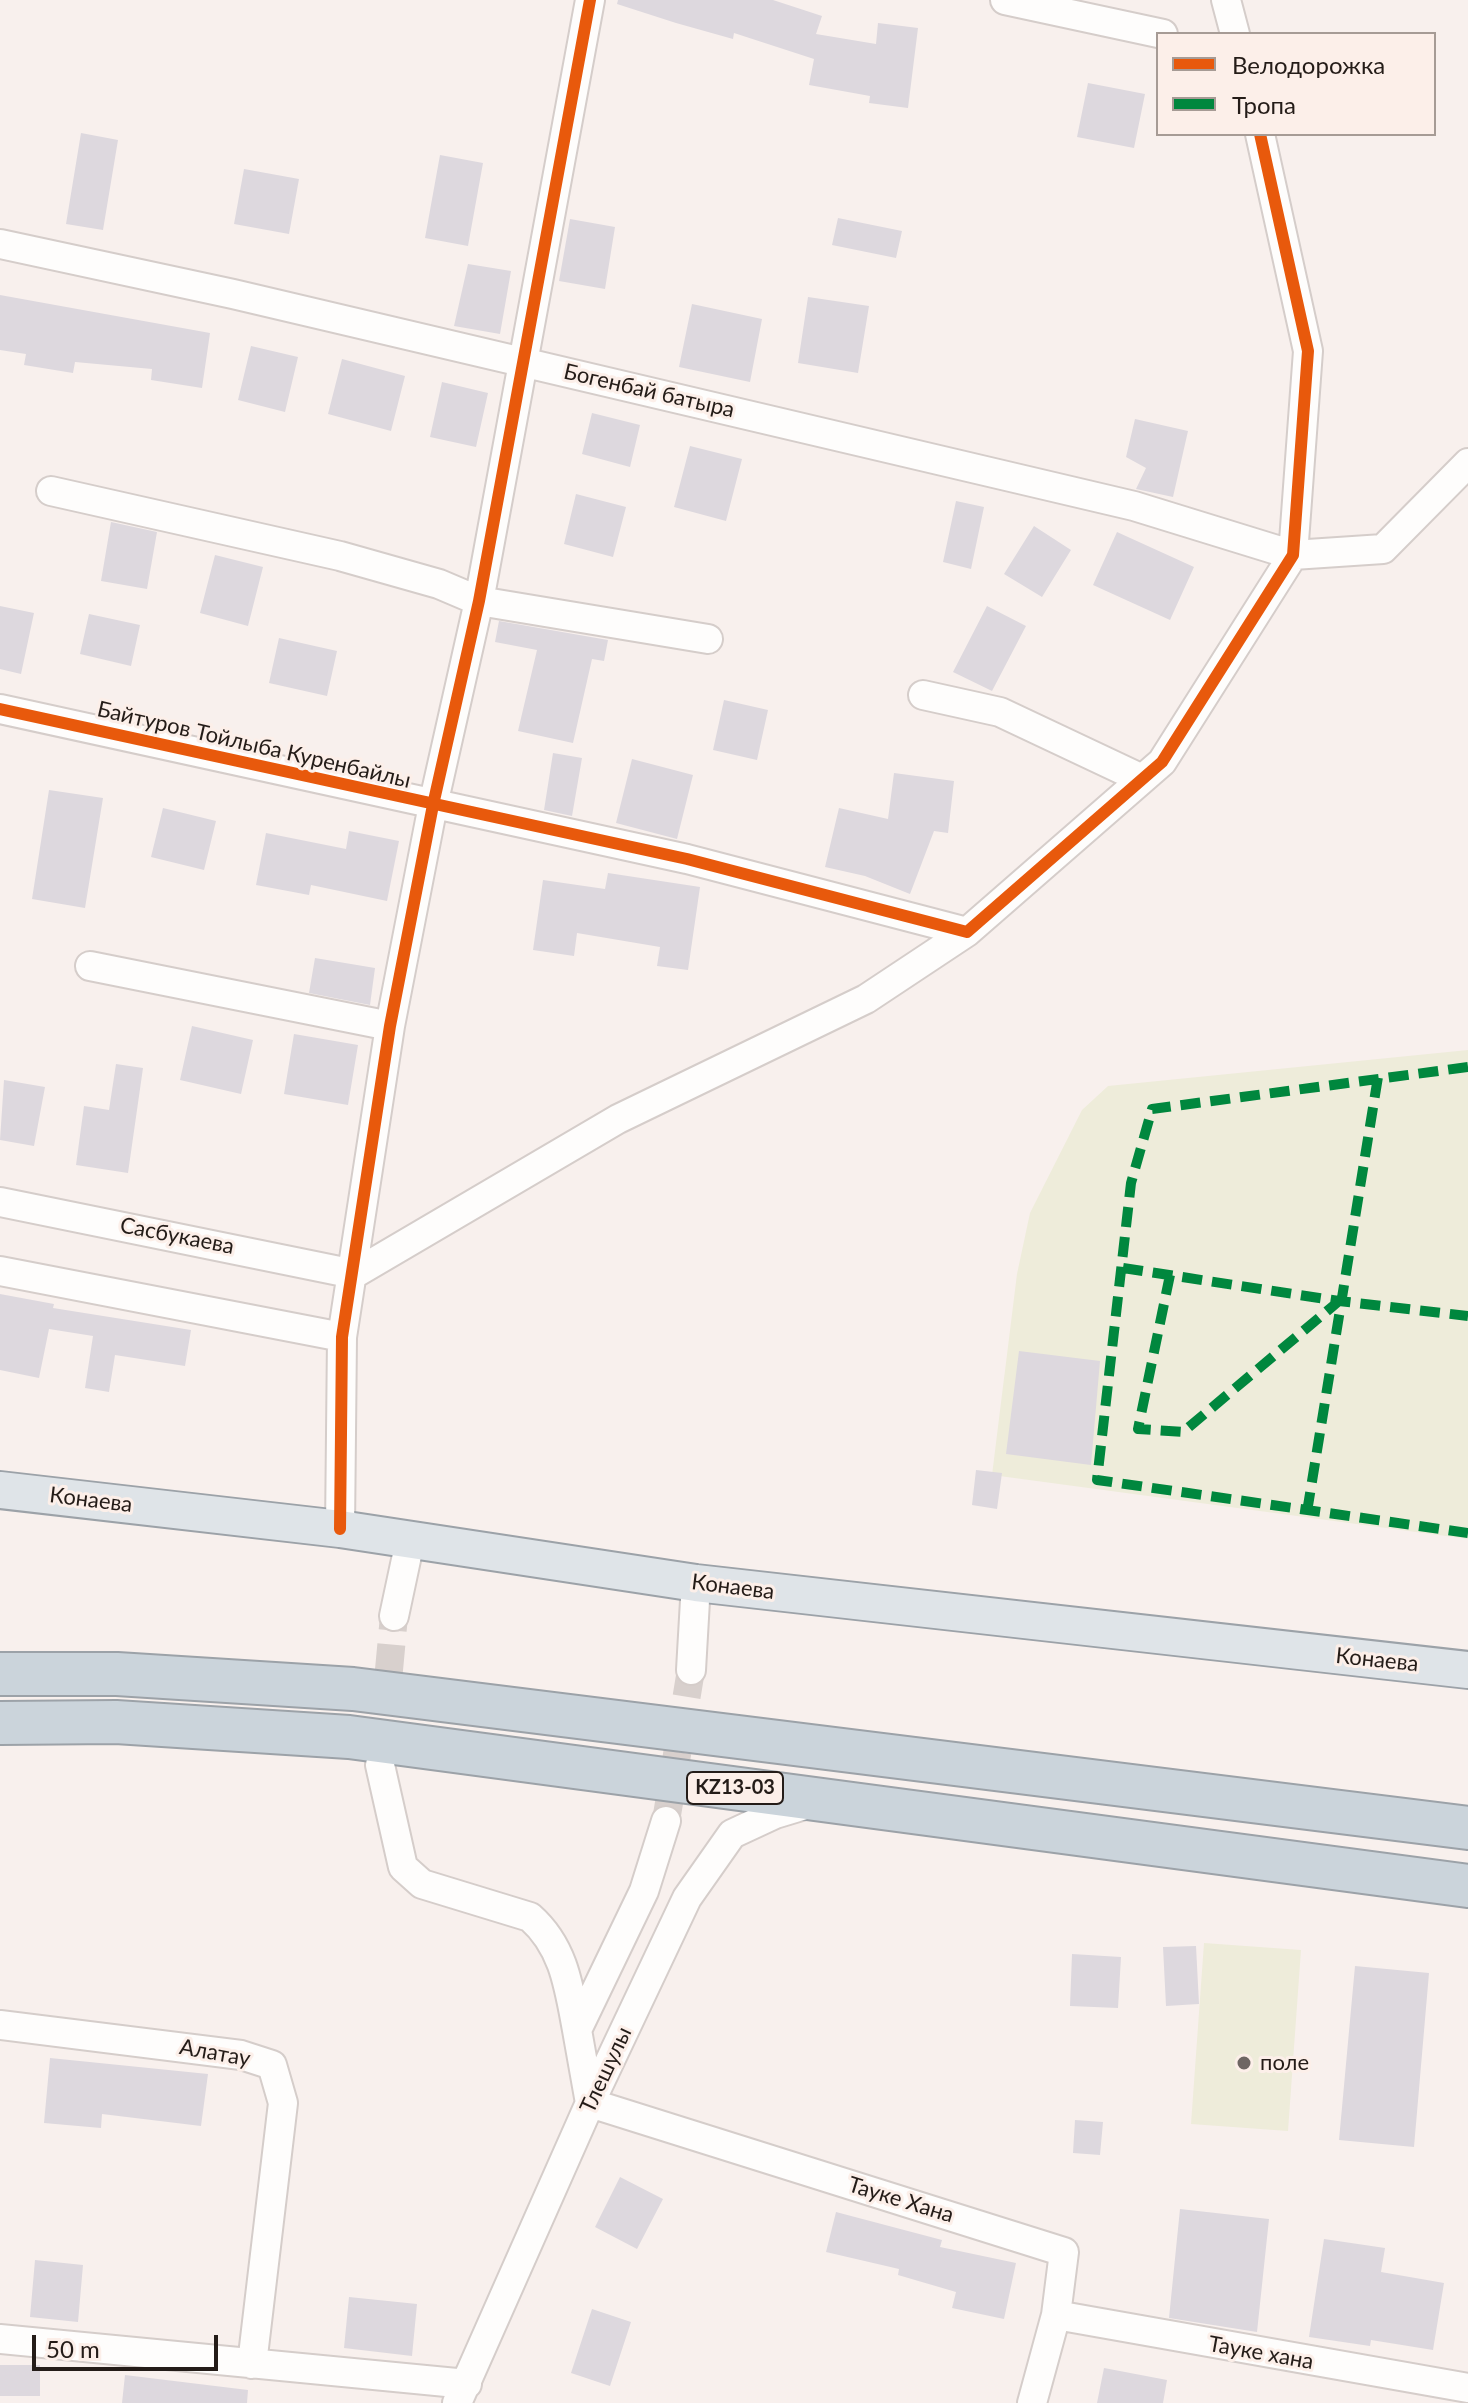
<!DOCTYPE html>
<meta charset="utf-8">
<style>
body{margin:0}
#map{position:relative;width:1468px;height:2403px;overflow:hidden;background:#f8f0ed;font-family:Lato,sans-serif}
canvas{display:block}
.legend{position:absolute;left:1156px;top:32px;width:280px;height:104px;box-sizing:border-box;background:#fcefe9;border:2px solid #a69b95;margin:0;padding:10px 14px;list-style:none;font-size:24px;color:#241c18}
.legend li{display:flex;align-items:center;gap:16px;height:40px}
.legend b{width:40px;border:2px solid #a69b95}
.scale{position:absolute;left:32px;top:2335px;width:186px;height:36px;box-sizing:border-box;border:4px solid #241c18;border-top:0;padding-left:10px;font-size:24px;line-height:28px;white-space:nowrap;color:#241c18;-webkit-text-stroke:6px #fcefe9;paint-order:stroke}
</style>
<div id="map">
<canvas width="1468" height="2403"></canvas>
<ul class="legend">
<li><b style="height:10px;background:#e8590c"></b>Велодорожка</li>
<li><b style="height:10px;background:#00873e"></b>Тропа</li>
</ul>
<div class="scale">50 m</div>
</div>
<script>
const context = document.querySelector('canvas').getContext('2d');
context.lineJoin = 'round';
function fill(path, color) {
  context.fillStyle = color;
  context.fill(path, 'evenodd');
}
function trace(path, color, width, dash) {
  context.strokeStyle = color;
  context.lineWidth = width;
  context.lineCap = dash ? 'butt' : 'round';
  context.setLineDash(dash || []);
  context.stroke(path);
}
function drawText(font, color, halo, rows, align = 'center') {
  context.font = font + ' Lato,sans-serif';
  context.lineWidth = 6;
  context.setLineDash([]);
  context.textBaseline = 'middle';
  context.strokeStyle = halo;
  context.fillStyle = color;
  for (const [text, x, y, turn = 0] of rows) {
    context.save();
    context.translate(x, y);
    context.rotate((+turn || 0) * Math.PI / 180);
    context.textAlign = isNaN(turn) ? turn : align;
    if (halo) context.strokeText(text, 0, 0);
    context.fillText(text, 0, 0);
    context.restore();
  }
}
fill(new Path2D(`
 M1468 1050V1539L992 1475 1017 1274 1030 1213 1082 1110 1108 1086Z
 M1204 1943 1301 1950 1288 2131 1191 2124Z`), '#eeecda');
fill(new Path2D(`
 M618 0H773L822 16 816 34 876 44 878 23 918 28 908 108 869 103 870 96 809 85 814 59 734 33 733 39 676 23 617 4Z
 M1088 83 1145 94 1134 148 1077 137Z
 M81 133 118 140 103 230 66 224Z
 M440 155 483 163 468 246 425 238Z
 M244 169 299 179 289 234 234 224Z
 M838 218 902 231 896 258 832 245Z
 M570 219 615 227 605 289 559 281Z
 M468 264 511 271 500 334 454 326Z
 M0 295 210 333 202 388 151 380 152 369 75 362 73 373 24 365 26 354 0 350Z
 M808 297 869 306 858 373 798 363Z
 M692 304 762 319 750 382 679 367Z
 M251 346 298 357 285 412 238 400Z
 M342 359 405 376 391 431 328 414Z
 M442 382 488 393 476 447 430 437Z
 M592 413 640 425 630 467 582 454Z
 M1135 419 1188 431 1173 497 1136 489 1146 468 1126 457Z
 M690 446 742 459 726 521 674 507Z
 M576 494 626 507 613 557 564 544Z
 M956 501 984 507 971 569 943 562Z
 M111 522 157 532 147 589 101 581Z
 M1034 526 1071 550 1042 597 1004 574Z
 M1117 532 1194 567 1170 620 1093 585Z
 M215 555 263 567 248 626 200 613Z
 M0 606 34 613 21 674 0 669Z
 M987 606 1026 626 992 691 953 672Z
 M89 614 140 625 131 666 80 654Z
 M499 621 608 640 604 661 592 659 573 743 518 731 537 650 495 642Z
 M279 638 337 651 327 696 269 683Z
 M724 700 768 710 757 760 713 750Z
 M553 753 582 758 572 816 544 810Z
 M632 759 693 775 677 839 616 823Z
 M894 773 954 781 948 833 934 831 910 894 865 876 825 867 839 808 888 819Z
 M49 790 103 798 85 908 32 899Z
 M163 808 216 821 204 870 151 857Z
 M349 831 399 841 387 901 311 885 309 895 256 885 266 833 346 849Z
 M608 873 700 887 688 970 657 966 660 947 577 933 574 956 533 950 543 880 605 889Z
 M315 958 375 968 370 1005 309 993Z
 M192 1026 253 1040 241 1094 180 1080Z
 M294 1034 358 1045 348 1105 284 1094Z
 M116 1064 143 1068 128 1173 76 1165 84 1106 109 1110Z
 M4 1080 45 1087 34 1146 0 1140Z
 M0 1294 54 1304 53 1308 191 1330 185 1366 115 1355 109 1392 85 1388 93 1336 49 1329 39 1378 0 1370Z
 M1019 1351 1100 1361 1091 1465 1006 1454Z
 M976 1470 1002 1473 997 1509 972 1505Z
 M1196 1946 1199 2004 1166 2006 1163 1947Z
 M1072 1954 1121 1957 1118 2008 1070 2006Z
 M1355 1966 1429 1973 1414 2147 1339 2140Z
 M50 2058 208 2074 201 2126 102 2114 101 2128 44 2123Z
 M1075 2120 1103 2122 1100 2155 1073 2153Z
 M620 2177 663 2199 637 2249 595 2227Z
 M1180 2209 1269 2219 1257 2332 1169 2318Z
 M836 2212 942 2240 940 2247 1016 2263 1004 2319 952 2308 956 2292 898 2275 899 2269 826 2252Z
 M1324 2239 1385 2248 1381 2272 1444 2283 1433 2350 1371 2340 1370 2346 1309 2337Z
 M35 2260 83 2265 78 2322 30 2317Z
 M349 2297 417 2304 412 2356 344 2348Z
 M592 2309 631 2322 610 2386 571 2373Z
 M0 2365H40V2396H0Z
 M1104 2368 1167 2380 1163 2403H1097Z
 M125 2375 248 2390 247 2403H122Z`), '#ddd8de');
trace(new Path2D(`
 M381 1756 394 1616
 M666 1821 691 1670`), '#d8d0cd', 28, [28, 14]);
const minor = new Path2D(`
 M1005 0 1163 34
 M1226 0 1235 34
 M0 244 233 294 1134 506 1293 555 1383 549 1468 463
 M51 491 340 556 439 584 479 601 708 639
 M923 695 1000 712 1142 779
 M0 709 687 859 967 932 1162 762 1293 555 1308 351 1260 134
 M90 966 390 1026
 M0 1202 354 1274 618 1119 866 999 967 932
 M0 1271 342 1337
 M340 1529 342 1337 390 1026 433 805 479 601 590 0
 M394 1616 410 1541
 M691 1670 696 1583
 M380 1765 403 1867 422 1884 530 1917C564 1947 569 1987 577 2030
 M666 1821 644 1891 577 2030 590 2103 1064 2252 1056 2315 1032 2403
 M0 2025 241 2055 272 2065 283 2103 252 2364
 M1056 2315 1468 2388
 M0 2339 467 2384
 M457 2403 590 2103 687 1898 732 1834 775 1814 808 1804`);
const major = new Path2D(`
 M0 1490 340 1529 696 1583 1468 1670`);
const highway = new Path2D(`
 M0 1674H117L353 1689 1468 1828
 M0 1723 116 1722 349 1737 1468 1886`);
trace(minor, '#d5cdca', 32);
trace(major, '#9ca2a8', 40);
trace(highway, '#9ca2a8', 46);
trace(minor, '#fefdfc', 28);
trace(major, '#dfe4e8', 36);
trace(highway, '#cbd4db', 42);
trace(new Path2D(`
 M1468 1067 1152 1109 1131 1183 1097 1480 1468 1533
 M1123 1268 1339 1301 1468 1316
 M1170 1275 1138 1429 1183 1432 1339 1301
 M1307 1512 1378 1077`), '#00873e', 10, [20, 10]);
trace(new Path2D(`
 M0 709 687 859 967 932 1162 762 1293 555 1308 351 1260 134
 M340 1529 342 1337 390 1026 433 805 479 601 590 0`), '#e8590c', 12);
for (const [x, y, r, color] of [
 [1244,2063,8,"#6e6663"]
]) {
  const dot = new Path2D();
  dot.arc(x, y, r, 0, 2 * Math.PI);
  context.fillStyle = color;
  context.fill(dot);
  trace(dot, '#fcefe9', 3);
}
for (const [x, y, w] of [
 [735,1788,96]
]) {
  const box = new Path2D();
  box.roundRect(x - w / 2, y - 16, w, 32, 6);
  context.fillStyle = '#fcefe9';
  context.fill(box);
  trace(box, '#241c18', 2);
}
drawText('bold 20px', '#241c18', null, [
 ["KZ13-03",735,1788]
]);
drawText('22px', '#241c18', '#fcefe9', [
 ["Богенбай батыра",649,391,13],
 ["Байтуров Тойлыба Куренбайлы",254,745,13],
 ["Сасбукаева",177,1236,11],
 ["Конаева",91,1500,7],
 ["Конаева",733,1587,7],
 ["Конаева",1377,1660,6],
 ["Алатау",215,2053,10],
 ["Тлешулы",606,2070,-65],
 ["Тауке Хана",901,2200,17],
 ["Тауке хана",1261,2353,10]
]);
drawText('22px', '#241c18', '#fcefe9', [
 ["поле",1260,2063]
], 'left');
</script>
